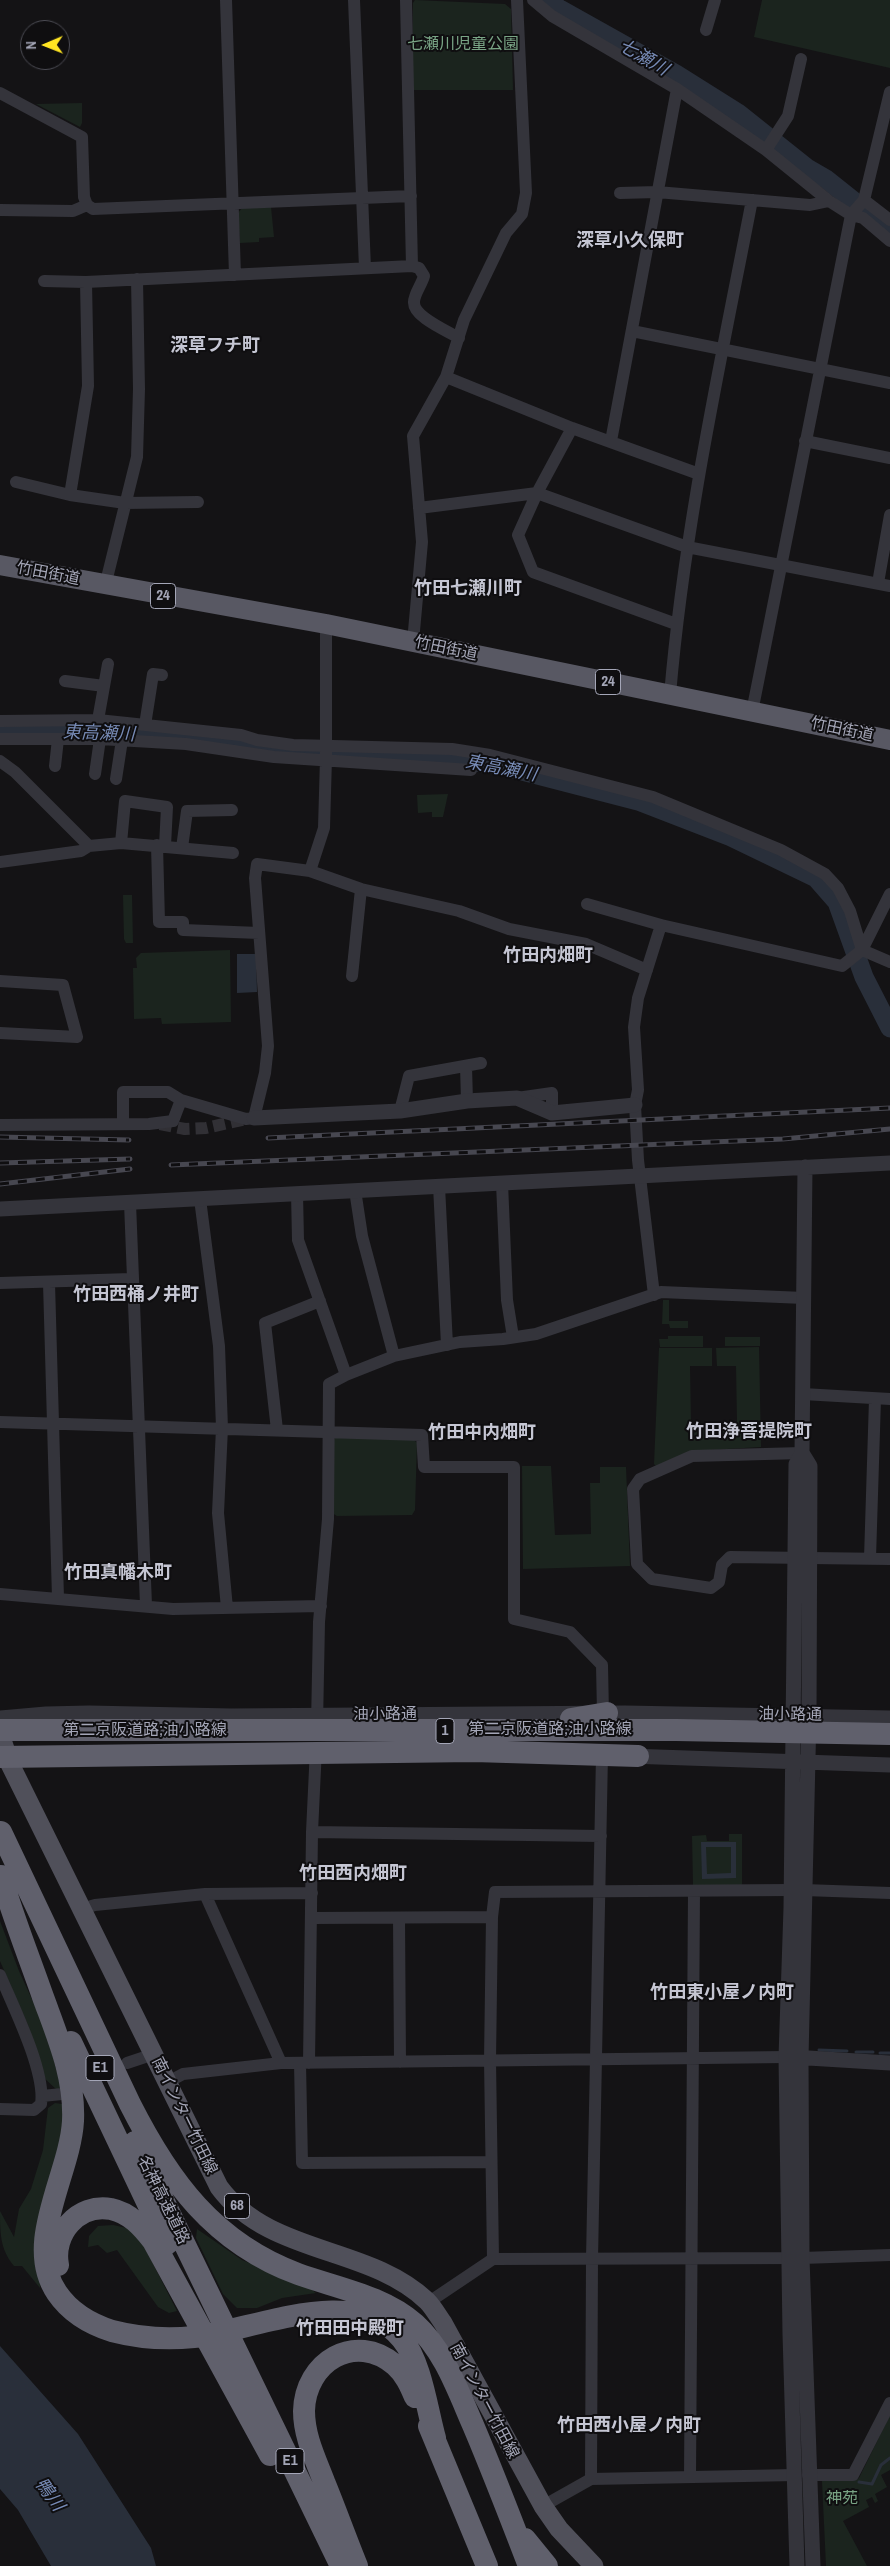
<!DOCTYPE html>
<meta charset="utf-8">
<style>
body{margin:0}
#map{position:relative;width:890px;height:2566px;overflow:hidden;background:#141315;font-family:"Archivo Narrow",sans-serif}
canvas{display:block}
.north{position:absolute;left:20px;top:20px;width:50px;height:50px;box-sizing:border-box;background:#0f0e10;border:1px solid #4b4b53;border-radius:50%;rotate:269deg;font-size:14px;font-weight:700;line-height:20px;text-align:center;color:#a4a6b7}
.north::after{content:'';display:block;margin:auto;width:18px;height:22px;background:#ffe522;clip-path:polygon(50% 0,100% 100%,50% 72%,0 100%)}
</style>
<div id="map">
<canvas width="890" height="2566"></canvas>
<div class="north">N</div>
</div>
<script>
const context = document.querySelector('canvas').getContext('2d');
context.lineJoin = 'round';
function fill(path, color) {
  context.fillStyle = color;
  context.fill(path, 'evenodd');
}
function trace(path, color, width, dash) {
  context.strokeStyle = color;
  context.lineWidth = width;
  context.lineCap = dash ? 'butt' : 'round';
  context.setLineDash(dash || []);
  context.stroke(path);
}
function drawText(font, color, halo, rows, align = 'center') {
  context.font = font + ' "Archivo Narrow","Noto Sans JP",sans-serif';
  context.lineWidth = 4;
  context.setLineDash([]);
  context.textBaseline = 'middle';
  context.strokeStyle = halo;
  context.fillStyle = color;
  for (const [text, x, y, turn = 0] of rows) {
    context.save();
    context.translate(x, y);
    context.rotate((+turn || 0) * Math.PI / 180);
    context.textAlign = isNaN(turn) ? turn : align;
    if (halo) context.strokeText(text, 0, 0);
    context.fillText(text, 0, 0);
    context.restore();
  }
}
fill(new Path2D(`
 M415 0 505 4 511 9 513 90H412L413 3Z
 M762 0H890V68L754 37Z
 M82 103V123L80 127 36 104Z
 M271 207 274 237 259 238V242L240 243 238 213 242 208Z
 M448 794 443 817H432V812L418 813 417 795Z
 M123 895H132L133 943H126L124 939Z
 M230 950 231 1022 162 1024 161 1018 134 1019 133 968H137L136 958 141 953Z
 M663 1300H669V1321H688V1328H670L669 1324H662Z
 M668 1336H703V1347H660L659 1339H668Z
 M725 1337H760V1346H725Z
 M759 1347 761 1447 693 1451 657 1467 654 1464 659 1348H712V1366H690L691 1423 737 1422 736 1366H717L716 1348Z
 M337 1436 413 1439 417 1443 415 1510 412 1515 337 1516 332 1513V1442Z
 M522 1466H551L555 1535 591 1534 590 1483H600V1467H626L630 1566 523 1569Z
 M729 1834H742V1885H693L692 1836 706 1835 707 1841H729Z
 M0 1921 19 1971 45 2028 61 2087 57 2090 43 2077 28 2025 0 1961Z
 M55 2103 62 2104 66 2112 40 2288 22 2266H14C0 2249 0 2233 0 2211L14 2237 19 2209 31 2189 43 2150 48 2108Z
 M113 2225 131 2229 140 2238 177 2311 169 2313 158 2307 117 2250 107 2253 98 2245 88 2247 89 2236 98 2226Z
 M197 2229 242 2260 310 2288 316 2293 282 2298 257 2308H237L223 2294 196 2238Z
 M890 2415V2470L881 2475 887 2487 875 2494 878 2501 875 2503 872 2497 866 2500 869 2507 843 2521 867 2566H826L822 2481 856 2480 859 2478Z`), '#1b241e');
fill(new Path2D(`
 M237 954H256L257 992 237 993Z
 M701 1842H736V1878L702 1879ZM706 1847H731V1873L707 1874Z
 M0 2346 78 2434 151 2548 156 2566H51L18 2510 0 2489Z`), '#292f3a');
trace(new Path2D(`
 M819 2050 847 2051
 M856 2052H873
 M880 2053H890
 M859 2482 872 2484 881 2465 890 2458`), '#292f3a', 3);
trace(new Path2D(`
 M550 0 558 8 676 74 738 113 807 168 826 179 890 230
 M0 731 101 733 221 740 285 750 434 757 499 765 638 801 731 837 816 878 837 902 864 977 890 1028`), '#292f3a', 19);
trace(new Path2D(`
 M160 1124 185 1129 206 1128 246 1119`), '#313035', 12, [12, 6]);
trace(new Path2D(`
 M226 0 235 275
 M354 0 365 268
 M406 0 412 266
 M533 0 552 16 677 89 766 150 829 201 851 215 863 218 890 241
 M706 30 715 0
 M0 93 82 137 84 197 87 205 93 209 411 196
 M766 150 788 116 801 59
 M620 193 657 192 810 205 829 201
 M864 200 890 220
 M0 210 73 211 87 205
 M44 281 86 282 412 266 419 268 424 276C422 284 414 294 414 302 413 317 448 331 459 338
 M632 331 890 383
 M446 377 572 428 699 474
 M572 428 537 493 518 535 533 572 676 624
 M611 441 677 89
 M805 441 890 458
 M16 482 70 495 125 503 198 502
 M70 495 88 386 86 282
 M419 508 537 493 687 547 890 586
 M878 583 890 515
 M105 586 137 457 139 389 137 279
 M413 642 422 542 413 436 446 377 464 320 506 233 522 214 526 193 517 0
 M65 681 104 686
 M670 695C684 528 720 365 752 200
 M752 712 851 215 864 200 890 92
 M98 720 108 664
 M0 721 98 720 241 735 257 740 293 745 452 749 490 755 653 797 781 850 825 874 838 888 850 911 862 950 890 962
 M145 725 153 674 162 675
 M0 739H100L186 744 274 757 471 770
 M0 761 15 772 89 846 121 843 233 853
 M55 766 58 739
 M95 774 100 739
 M116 779 122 740
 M121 843 125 801 167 807 165 846
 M157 845 159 922H183V930L259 933
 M182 848 187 811 232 810
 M0 862 81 851 89 846
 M310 871 324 828 326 758V624
 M587 904 661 925 842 966 862 950 890 894
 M352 976 361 889
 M0 981 63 985 77 1037 0 1033
 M466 1066 467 1101
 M517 1098 552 1093V1113
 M400 1111 409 1076 481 1063
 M123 1124V1092H168L181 1100 246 1119 254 1118 265 1073 268 1046 255 878 257 864 310 871 361 889 459 911 509 929 586 944 647 970
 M0 1125 149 1124 173 1121 181 1100
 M502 1183 507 1300 513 1337
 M439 1186 447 1345
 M355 1190 362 1236 394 1356
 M297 1193 298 1240 346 1375
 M200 1199 219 1346 222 1428 218 1513 227 1608
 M130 1203 146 1605
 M0 1283 131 1279
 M49 1283 58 1598
 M654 1295 638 1160 635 1105 638 1090 634 1027 638 998 661 925
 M803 1394 890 1399
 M0 1422 422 1435 424 1467H514V1619L570 1632 602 1665 603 1714
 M277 1430 265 1323 320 1301
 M802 1453 692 1456 640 1479 633 1489 637 1564 652 1579 711 1588 719 1582 722 1565 730 1557 890 1559
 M870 1558 875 1399
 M0 1594 173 1609 321 1606
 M317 1725 319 1622 328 1519 329 1384 346 1375 394 1356 460 1342 503 1339 536 1334 661 1292 804 1298
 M312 1832 601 1836
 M804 1890 890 1893
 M205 1894 281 2063
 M81 1909 95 1905 205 1894 312 1893
 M313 1918 492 1917
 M399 1918 400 2062
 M0 1975C13 2006 46 2072 41 2104L34 2110 0 2109
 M127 2063 154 2054
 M300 2063 302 2163 491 2162
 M309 2063 312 1832 316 1748
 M168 2082 183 2074 281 2063 786 2057
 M42 2096 62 2094
 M493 2259 802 2258 890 2255
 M429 2302 493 2259 490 2060 492 1917 495 1892 791 1890
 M808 2475H853L890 2403
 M690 2477 694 1891
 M591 2479 592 2259 602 1755
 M543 2506 591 2479 795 2475`), '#34343b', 12);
trace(new Path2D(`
 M254 1118 400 1111 467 1101 517 1098 552 1113 635 1105
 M0 1209 890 1163
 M802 1453 810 1466 809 1715 801 2058 802 2258 813 2566
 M0 1718 46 1714 89 1713 231 1716 625 1713 890 1718
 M629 1756 890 1765
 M792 2057 890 2063
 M797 2566 790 2334 786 2057 791 1908 796 1464 802 1453 805 1167`), '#34343b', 15);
trace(new Path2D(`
 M0 1734 10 1764 219 2187C270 2256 368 2245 427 2301 433 2307 438 2316 443 2323L543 2506 559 2529 594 2566`), '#50505a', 19);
trace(new Path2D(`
 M0 565 326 624 890 740`), '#585863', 20);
trace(new Path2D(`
 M571 1719 607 1713
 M0 1730H676L890 1734
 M0 1757 474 1751 638 1756
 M1 1832 130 2104C169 2181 214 2243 298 2274 337 2288 384 2296 415 2324 444 2350 458 2391 473 2425 493 2472 511 2519 529 2566
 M1 1876C13 1917 29 1957 43 1997 58 2038 75 2077 73 2121 70 2175 23 2243 57 2293 70 2312 90 2324 112 2331 139 2338 166 2340 194 2337 254 2330 356 2282 402 2339 421 2362 427 2409 435 2438
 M71 2042 167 2244
 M135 2142 341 2566
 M58 2265C52 2234 78 2203 111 2209 130 2213 142 2227 153 2241L270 2455
 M429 2426 487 2566
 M525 2539 547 2566
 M357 2566C346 2539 336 2511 325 2484 316 2460 304 2437 304 2411 305 2362 355 2331 395 2365 405 2374 410 2385 415 2397`), '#60606c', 22);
const rail = new Path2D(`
 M0 1137 129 1140
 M268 1138 890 1108
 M0 1163 130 1159
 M171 1165 783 1139 890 1129
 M0 1184 130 1169`);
trace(rail, '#474750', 5);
trace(rail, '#0f0e10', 3, [9]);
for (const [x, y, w] of [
 [163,596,25],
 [608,682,25],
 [445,1731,18],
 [100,2068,28],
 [237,2206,25],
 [290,2461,28]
]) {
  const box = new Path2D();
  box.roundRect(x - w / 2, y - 12.5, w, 25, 4);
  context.fillStyle = '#0f0e10';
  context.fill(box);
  trace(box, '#a4a6b7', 1);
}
drawText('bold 15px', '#a4a6b7', null, [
 ["24",163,596],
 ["24",608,682],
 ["1",445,1731],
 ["E1",100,2068],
 ["68",237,2206],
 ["E1",290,2461]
]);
drawText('16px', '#79a485', '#0f0e10', [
 ["七瀬川児童公園",463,45],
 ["神苑",842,2499]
]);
drawText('16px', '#a4a6b7', '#0f0e10', [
 ["竹田街道",48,574,11],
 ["竹田街道",446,649,12],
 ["竹田街道",842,730,12],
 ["油小路通",385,1715],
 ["油小路通",790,1715,1],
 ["第二京阪道路;油小路線",550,1730],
 ["第二京阪道路;油小路線",145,1731],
 ["南インター竹田線",184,2116,64],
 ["名神高速道路",163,2200,64],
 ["南インター竹田線",484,2401,62]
]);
drawText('italic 18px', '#778bb6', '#0f0e10', [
 ["七瀬川",643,58,30],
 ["東高瀬川",99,734,2],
 ["東高瀬川",501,769,11],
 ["鴨川",49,2495,54]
]);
drawText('bold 18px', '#c5c6d3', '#0f0e10', [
 ["深草小久保町",630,241],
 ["深草フチ町",215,346],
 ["竹田七瀬川町",468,589],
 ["竹田内畑町",548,956],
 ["竹田西桶ノ井町",136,1295],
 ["竹田浄菩提院町",749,1432],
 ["竹田中内畑町",482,1433],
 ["竹田真幡木町",118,1573],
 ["竹田西内畑町",353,1874],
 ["竹田東小屋ノ内町",722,1993],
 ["竹田田中殿町",350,2329],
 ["竹田西小屋ノ内町",629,2426]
]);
</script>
